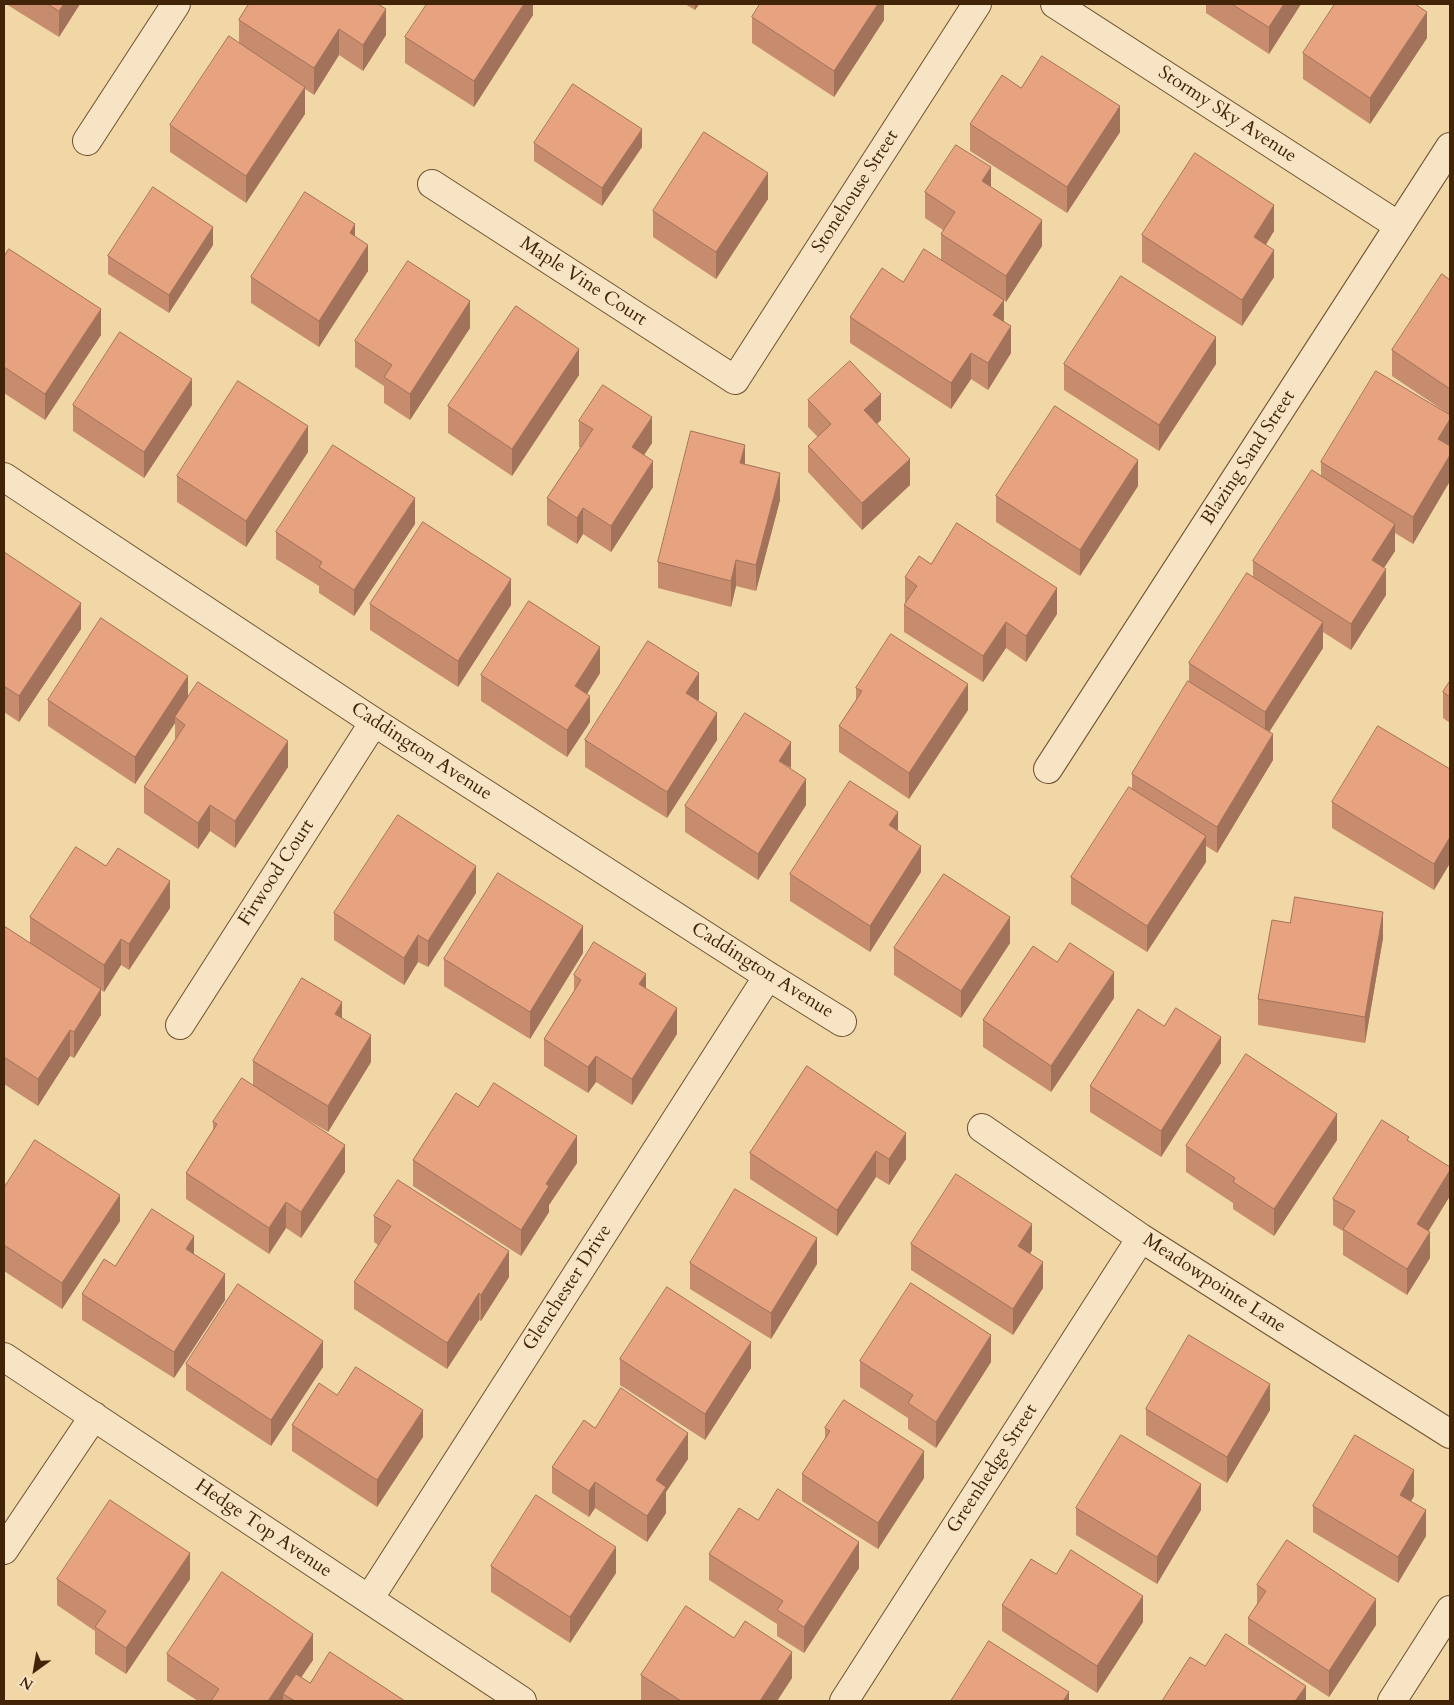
<!DOCTYPE html>
<style>
body{margin:0}
#map{position:relative;width:1454px;height:1705px;overflow:hidden;background:#f1d6a6;font-family:Cardo,serif}
canvas{display:block}
.frame{position:absolute;inset:0;border:5px solid #422509;pointer-events:none}
.north{position:absolute;left:10px;top:1645px;width:50px;height:50px;-webkit-text-stroke:4px #f6e4c5;paint-order:stroke;rotate:212deg;font-size:14px;font-weight:700;line-height:20px;text-align:center;color:#422509}
.north::after{content:'';display:block;margin:auto;width:18px;height:22px;background:#422509;clip-path:polygon(50% 0,100% 100%,50% 72%,0 100%)}
</style>
<div id="map">
<canvas width="1454" height="1705"></canvas>
<div class="frame"></div>
<div class="north">N</div>
</div>
<script>
const context = document.querySelector('canvas').getContext('2d');
context.lineJoin = 'round';
function trace(path, color, width, dash) {
  context.strokeStyle = color;
  context.lineWidth = width;
  context.lineCap = dash ? 'butt' : 'round';
  context.setLineDash(dash || []);
  context.stroke(path);
}
function fill(path, color) {
  context.fillStyle = color;
  context.fill(path, 'evenodd');
}
function drawText(font, color, halo, rows, align = 'center') {
  context.font = font + ' Cardo,serif';
  context.lineWidth = 4;
  context.setLineDash([]);
  context.textBaseline = 'middle';
  context.strokeStyle = halo;
  context.fillStyle = color;
  for (const [text, x, y, turn = 0] of rows) {
    context.save();
    context.translate(x, y);
    context.rotate((+turn || 0) * Math.PI / 180);
    context.textAlign = isNaN(turn) ? turn : align;
    if (halo) context.strokeText(text, 0, 0);
    context.fillText(text, 0, 0);
    context.restore();
  }
}
const street = new Path2D(`
 M1055 4 1399 226
 M87 141 176 4
 M432 184 735 380 977 4
 M4 477 374 722 768 976 842 1022
 M1048 769 1450 147
 M180 1025 374 722
 M982 1128 1141 1238 1450 1434
 M4 1357 522 1701
 M4 1550 94 1416
 M369 1599 768 976
 M844 1701 1141 1238
 M1392 1701 1450 1610`);
trace(street, '#6e5130', 30);
trace(street, '#f6e4c5', 28);
fill(new Path2D(`
 M6 4H80L59 37Z
 M249 4 386 35 363 71 339 55 314 95 305 89V114L246 203 170 152V125L239 43V20Z
 M533 4V15L474 107 405 63V37Z
 M685 4H699L695 10Z
 M884 4V20L834 97 752 43V17Z
 M1206 4H1301L1269 54 1206 13Z
 M1427 38 1370 124 1303 79V53Z
 M1021 88 1120 132 1067 213 970 151V124Z
 M534 143 642 147 602 206 534 161Z
 M991 187 1042 246 1006 302 1004 300V321L1011 353 988 390 971 379 951 409 850 343V317L903 282 941 259V234L943 230 925 218V192Z
 M768 199 716 279 653 237V211Z
 M1274 231 1266 245 1274 277 1242 326 1142 262V235Z
 M213 245 169 313 108 274V256Z
 M4 257 101 335 45 420 4 393Z
 M368 271 319 347 251 303V277Z
 M1450 280V415L1392 376V350Z
 M470 328 410 420 384 403V386L355 367V341Z
 M1064 364H1216L1159 451 1064 390Z
 M579 375 512 476 448 433V406Z
 M808 400 881 420 877 424 910 485 862 530 808 472V446L818 437 808 427Z
 M73 405H192L144 478 73 431Z
 M1450 415V481L1413 544 1395 533V551L1384 568 1386 595 1351 650 1323 632V648L1270 731 1273 760 1217 853 1206 846V862L1147 952 1071 904V877L1132 788V774L1189 682V663L1253 577V561L1321 477V462Z
 M579 421 652 443 644 455 653 487 611 552 583 534 577 544 547 525V498L581 448 579 447Z
 M308 452 246 547 177 502V476Z
 M1138 486 1080 576 996 522V496Z
 M780 500 756 591 736 586 731 607 658 588V562Z
 M415 524 354 616 319 593V586L276 559V532Z
 M4 552 81 629 19 722 4 712Z
 M931 564 1057 614 1026 662 1006 648 983 682 904 632V605L906 604 905 603V577Z
 M370 604 511 605 458 687 370 630Z
 M600 673 587 694 590 722 567 757 481 701V675Z
 M1450 681V723L1443 718V692Z
 M856 688 968 710 909 799 839 752V726L856 700Z
 M188 697 288 767 235 848 210 831 198 849 144 813V787L175 741V723L135 784 48 726V700Z
 M699 699 698 701 717 740 667 818 585 767V740Z
 M790 768 806 805 758 880 685 832V806Z
 M1450 769V863L1434 890 1332 828V802Z
 M898 831 921 872 870 952 790 901V874Z
 M476 893 428 967 418 962 404 985 334 940V913Z
 M170 908 129 970 121 965 104 992 101 990V1015L74 1058 70 1056 38 1106 4 1084V926L30 943V917Z
 M1290 923 1383 938 1365 1043 1258 1025V999Z
 M1010 943 961 1018 894 975V948Z
 M583 953 530 1039 444 986V959Z
 M574 975 677 1034 632 1105 596 1082 588 1093 544 1066V1039L574 993Z
 M1114 998 1051 1092 983 1047V1020Z
 M342 1018 371 1062 328 1132 286 1107 345 1172 301 1238 286 1228 269 1254 186 1199V1173L213 1130V1122L253 1085V1061Z
 M1164 1026 1221 1063 1161 1157 1090 1112V1086Z
 M807 1066 906 1159 889 1185 876 1177 837 1236 750 1179V1153Z
 M478 1107 577 1163 549 1205V1212L521 1256 413 1186V1160Z
 M1337 1140 1274 1236 1233 1209V1203L1186 1172V1146Z
 M1409 1141 1428 1231 1430 1258 1407 1295 1343 1255V1231L1333 1225V1199Z
 M4 1188 120 1221 62 1309 4 1271Z
 M374 1216 509 1277 481 1321 479 1320 447 1369 354 1309V1282L378 1245 374 1242Z
 M911 1244 1032 1250 1030 1254 1043 1288 1013 1335 911 1270Z
 M194 1255 225 1300 174 1378 82 1320V1294L115 1266Z
 M690 1263 817 1264 771 1339 690 1289Z
 M620 1359 751 1368 705 1440 620 1385Z
 M860 1361 991 1362 936 1448 908 1429V1418L860 1387Z
 M186 1364 323 1367 271 1446 186 1390Z
 M337 1395 423 1437 377 1507 292 1451V1425Z
 M1146 1409 1270 1410 1227 1483 1146 1435Z
 M595 1428 688 1459 666 1492V1513L647 1542 595 1508 589 1517 552 1493V1467Z
 M825 1428 924 1478 878 1549 802 1501V1474L825 1439Z
 M1414 1496 1411 1501 1426 1536 1398 1583 1313 1532V1506Z
 M1076 1508 1201 1510 1157 1584 1076 1535Z
 M758 1520 859 1568 804 1653 777 1636V1624L709 1580V1554Z
 M491 1566 616 1573 570 1643 491 1592Z
 M1056 1574 1143 1622 1097 1693 1002 1631V1605Z
 M57 1579H190L126 1674 95 1654V1631L57 1605Z
 M1257 1585 1376 1625 1329 1697 1248 1644V1618L1257 1604Z
 M167 1654 313 1660 301 1677 310 1683 405 1701H198L167 1681Z
 M641 1675 792 1678 777 1701H641Z`), '#c78c6e');
fill(new Path2D(`
 M64 4H80L59 37V11Z
 M524 4H533V15L474 107V81Z
 M695 4H699L695 10Z
 M878 4H884V20L834 97V71Z
 M1284 4H1301L1269 54V27Z
 M386 9V35L363 71V45Z
 M1427 12V38L1370 124V98Z
 M339 29V55L314 95V68Z
 M305 87V114L246 203V176Z
 M1120 106V132L1067 213V187Z
 M642 129V147L602 206V188Z
 M991 167V194L982 181Z
 M768 173V199L716 279V252Z
 M1274 205V231L1254 263V237Z
 M1042 220V246L1006 302V276Z
 M355 224V250L350 233Z
 M213 227V245L169 313V295Z
 M368 245V271L319 347V321Z
 M1274 250V277L1242 326V300Z
 M1004 300V326L993 315Z
 M470 301V328L410 420V394Z
 M101 309V335L45 420V394Z
 M1011 326V353L988 390V363Z
 M1216 337V364L1159 451V425Z
 M579 349V375L512 476V449Z
 M971 353V379L951 409V383Z
 M192 379V405L144 478V452Z
 M881 394V420L864 436V410Z
 M652 417V443L632 473V447Z
 M1450 419V445L1438 466V439Z
 M308 426V452L246 547V521Z
 M745 445V471L740 463Z
 M1450 455V481L1413 544V517Z
 M910 459V485L862 530V503Z
 M1138 460V486L1080 576V550Z
 M653 461V487L611 552V526Z
 M780 473V500L756 591V565Z
 M415 498V524L354 616V590Z
 M583 508V534L577 544V518Z
 M1395 524V551L1372 586V560Z
 M736 560V586L731 607V581Z
 M1386 569V595L1351 650V624Z
 M511 579V605L458 687V661Z
 M1057 588V614L1026 662V636Z
 M81 603V629L19 722V696Z
 M1006 622V648L983 682V656Z
 M1323 622V648L1265 738V712Z
 M600 647V673L575 713V686Z
 M699 673V699L686 719V693Z
 M188 676V702L175 717V723L135 784V757Z
 M968 684V710L909 799V773Z
 M590 696V722L567 757V730Z
 M717 713V740L667 818V792Z
 M1273 734V760L1217 853V827Z
 M288 741V767L235 848V821Z
 M791 742V768L779 761Z
 M806 779V805L758 880V854Z
 M210 805V831L198 849V823Z
 M898 812V838L889 825Z
 M1206 836V862L1147 952V926Z
 M1450 837V863L1434 890V864Z
 M921 846V872L870 952V926Z
 M476 866V893L428 967V941Z
 M170 881V908L129 970V944Z
 M1383 912V938L1365 1043V1017Z
 M1010 917V943L961 1018V991Z
 M583 926V953L530 1039V1012Z
 M418 935V962L404 985V958Z
 M121 939V965L104 992V965Z
 M1114 972V998L1051 1092V1066Z
 M646 974V1000L639 984Z
 M101 989V1015L74 1058V1032Z
 M342 1002V1029L335 1014Z
 M677 1008V1034L632 1105V1079Z
 M70 1030V1056L38 1106V1079Z
 M371 1035V1062L328 1132V1106Z
 M1221 1037V1063L1161 1157V1131Z
 M596 1056V1082L588 1093V1067Z
 M1337 1114V1140L1274 1236V1209Z
 M906 1133V1159L889 1185V1159Z
 M577 1136V1163L549 1205V1212L521 1256V1230L546 1184Z
 M345 1145V1172L301 1238V1212Z
 M876 1151V1177L837 1236V1210Z
 M1450 1170V1196L1417 1250V1224Z
 M120 1195V1221L62 1309V1283Z
 M286 1202V1228L269 1254V1228Z
 M1032 1224V1250L1018 1273V1246Z
 M1430 1232V1258L1407 1295V1269Z
 M194 1236V1263L186 1249Z
 M817 1238V1264L771 1339V1313Z
 M509 1251V1277L481 1321V1295Z
 M1043 1262V1288L1013 1335V1309Z
 M225 1274V1300L174 1378V1352Z
 M479 1293V1320L447 1369V1343Z
 M991 1335V1362L936 1448V1422Z
 M323 1341V1367L271 1446V1420Z
 M751 1342V1368L705 1440V1414Z
 M1270 1384V1410L1227 1483V1457Z
 M423 1410V1437L377 1507V1480Z
 M688 1433V1459L666 1492V1513L647 1542V1516L656 1480Z
 M924 1451V1478L878 1549V1523Z
 M1414 1470V1496L1400 1521V1495Z
 M595 1482V1508L589 1517V1491Z
 M1201 1484V1510L1157 1584V1557Z
 M1426 1510V1536L1398 1583V1557Z
 M859 1542V1568L804 1653V1627Z
 M616 1547V1573L570 1643V1617Z
 M190 1553V1579L126 1674V1648Z
 M1143 1596V1622L1097 1693V1666Z
 M1376 1599V1625L1329 1697V1671Z
 M313 1634V1660L288 1697 283 1694V1701H268Z
 M792 1652V1678L777 1701H760Z
 M1306 1686V1701H1295Z
 M1069 1692V1701H1063Z`), '#a2725a');
const building = new Path2D(`
 M48 4H64L59 11Z
 M249 4H378L386 9 363 45 339 29 314 68 239 20Z
 M427 4H524L474 81 405 37Z
 M760 4H878L834 71 752 17Z
 M1232 4H1284L1269 27Z
 M1335 4H1415L1427 12 1370 98 1303 53Z
 M229 36 305 87 246 176 170 125Z
 M1042 56 1120 106 1067 187 970 124 1002 75 1021 88Z
 M573 84 642 129 602 188 534 143Z
 M704 132 768 173 716 252 653 211Z
 M956 145 991 167 982 181 1042 220 1006 276 941 234 955 212 925 192Z
 M1195 153 1274 205 1254 237 1274 250 1242 300 1142 235Z
 M153 187 213 227 169 295 108 256Z
 M305 192 355 224 350 233 368 245 319 321 251 277Z
 M9 249 101 309 45 394 4 367V363L5 361 4 360V257Z
 M924 249 1004 300 993 315 1011 326 988 363 971 353 951 383 850 317 882 268 903 282Z
 M408 261 470 301 410 394 384 377 392 365 355 341Z
 M1442 274 1450 280V389L1392 350Z
 M1121 276 1216 337 1159 425 1064 364Z
 M516 306 579 349 512 449 448 406Z
 M120 332 192 379 144 452 73 405Z
 M850 361 881 394 864 410 910 459 862 503 808 446 831 424 808 400Z
 M1376 371 1450 415V419L1438 439 1450 446V455L1413 517 1321 462Z
 M238 381 308 426 246 521 177 476Z
 M603 385 652 417 632 447 653 461 611 526 583 508 577 518 547 498 593 429 579 421Z
 M1055 406 1138 460 1080 550 996 496Z
 M691 431 745 445 740 463 780 473 756 565 736 560 731 581 658 562Z
 M333 445 415 498 354 590 319 567 322 562 276 532Z
 M1312 470 1395 524 1372 560 1386 569 1351 624 1253 561Z
 M423 522 511 579 458 661 370 604Z
 M957 523 1057 588 1026 636 1006 622 983 656 904 605 917 586 905 577 919 556 931 564Z
 M4 552 81 603 19 696 4 686Z
 M1247 573 1323 622 1265 712 1189 663Z
 M529 601 600 647 575 686 590 696 567 730 481 675Z
 M101 618 188 676 135 757 48 700Z
 M891 634 968 684 909 773 839 726 862 691 856 688Z
 M648 641 699 673 686 693 717 713 667 792 585 740Z
 M1188 681 1273 734 1217 827 1132 774Z
 M1450 681V697L1443 692Z
 M198 682 288 741 235 821 210 805 198 823 144 787 185 725 175 717Z
 M745 713 791 742 779 761 806 779 758 854 685 806Z
 M1378 726 1450 769V837L1434 864 1332 802Z
 M850 781 898 812 889 825 921 846 870 926 790 874Z
 M1129 787 1206 836 1147 926 1071 877Z
 M398 815 476 866 428 941 418 935 404 958 334 913Z
 M76 847 106 866 118 848 170 881 129 944 121 939 104 965 30 917Z
 M498 873 583 926 530 1012 444 959Z
 M944 874 1010 917 961 991 894 948Z
 M1295 897 1383 912 1365 1017 1258 999 1272 920 1290 923Z
 M4 926 101 989 74 1032 70 1030 38 1079 4 1057Z
 M594 942 646 974 639 984 677 1008 632 1079 596 1056 588 1067 544 1039 581 980 574 975Z
 M1070 943 1114 972 1051 1066 983 1020 1033 946 1057 962Z
 M302 978 342 1002 335 1014 371 1035 328 1106 253 1061Z
 M1176 1008 1221 1037 1161 1131 1090 1086 1138 1009 1164 1026Z
 M1246 1054 1337 1114 1274 1209 1233 1182 1235 1178 1186 1146Z
 M807 1066 906 1133 889 1159 876 1151 837 1210 750 1153Z
 M242 1078 345 1145 301 1212 286 1202 269 1228 186 1173 217 1124 213 1122Z
 M494 1083 577 1136 546 1184 549 1186 521 1230 413 1160 456 1093 478 1107Z
 M1382 1120 1409 1137 1407 1140 1450 1167V1170L1417 1224 1430 1232 1407 1269 1343 1229 1355 1211 1333 1199Z
 M35 1140 120 1195 62 1283 4 1245V1188Z
 M956 1174 1032 1224 1018 1246 1043 1262 1013 1309 911 1244Z
 M398 1180 509 1251 481 1295 479 1293 447 1343 354 1282 391 1226 374 1216Z
 M735 1189 817 1238 771 1313 690 1263Z
 M152 1209 194 1236 186 1249 225 1274 174 1352 82 1294 104 1259 115 1266Z
 M911 1283 991 1335 936 1422 908 1403 913 1395 860 1361Z
 M238 1284 323 1341 271 1420 186 1364Z
 M667 1287 751 1342 705 1414 620 1359Z
 M1189 1335 1270 1384 1227 1457 1146 1409Z
 M356 1367 423 1410 377 1480 292 1425 319 1383 337 1395Z
 M621 1388 688 1433 656 1480 666 1487 647 1516 595 1482 589 1491 552 1467 584 1420 595 1428Z
 M844 1400 924 1451 878 1523 802 1474 830 1431 825 1428Z
 M1121 1435 1201 1484 1157 1557 1076 1508Z
 M1355 1435 1414 1470 1400 1495 1426 1510 1398 1557 1313 1506Z
 M778 1489 859 1542 804 1627 777 1610 783 1601 709 1554 739 1508 758 1520Z
 M536 1495 616 1547 570 1617 491 1566Z
 M110 1500 190 1553 126 1648 95 1627 106 1611 57 1579Z
 M1287 1540 1376 1599 1329 1671 1248 1618 1266 1591 1257 1585Z
 M1071 1550 1143 1596 1097 1666 1002 1605 1031 1559 1056 1574Z
 M222 1572 313 1634 268 1701H211L219 1689 167 1654Z
 M686 1606 734 1638 745 1621 792 1652 760 1701H681L641 1675Z
 M1226 1634 1306 1686 1295 1701H1162L1190 1657 1205 1666Z
 M989 1641 1069 1692 1063 1701H951Z
 M330 1652 405 1701H295L283 1694 296 1674 310 1683Z`);
fill(building, '#e7a380');
trace(building, '#a2725a', 1);
drawText('19px', '#422509', '#f6e4c5', [
 ["Stormy Sky Avenue",1227,115,33],
 ["Stonehouse Street",856,192,-57],
 ["Maple Vine Court",583,282,33],
 ["Blazing Sand Street",1249,458,-57],
 ["Caddington Avenue",421,752,33],
 ["Firwood Court",277,873,-57],
 ["Caddington Avenue",762,971,32],
 ["Meadowpointe Lane",1214,1284,33],
 ["Glenchester Drive",568,1288,-57],
 ["Greenhedge Street",993,1469,-57],
 ["Hedge Top Avenue",263,1529,34]
]);
</script>
